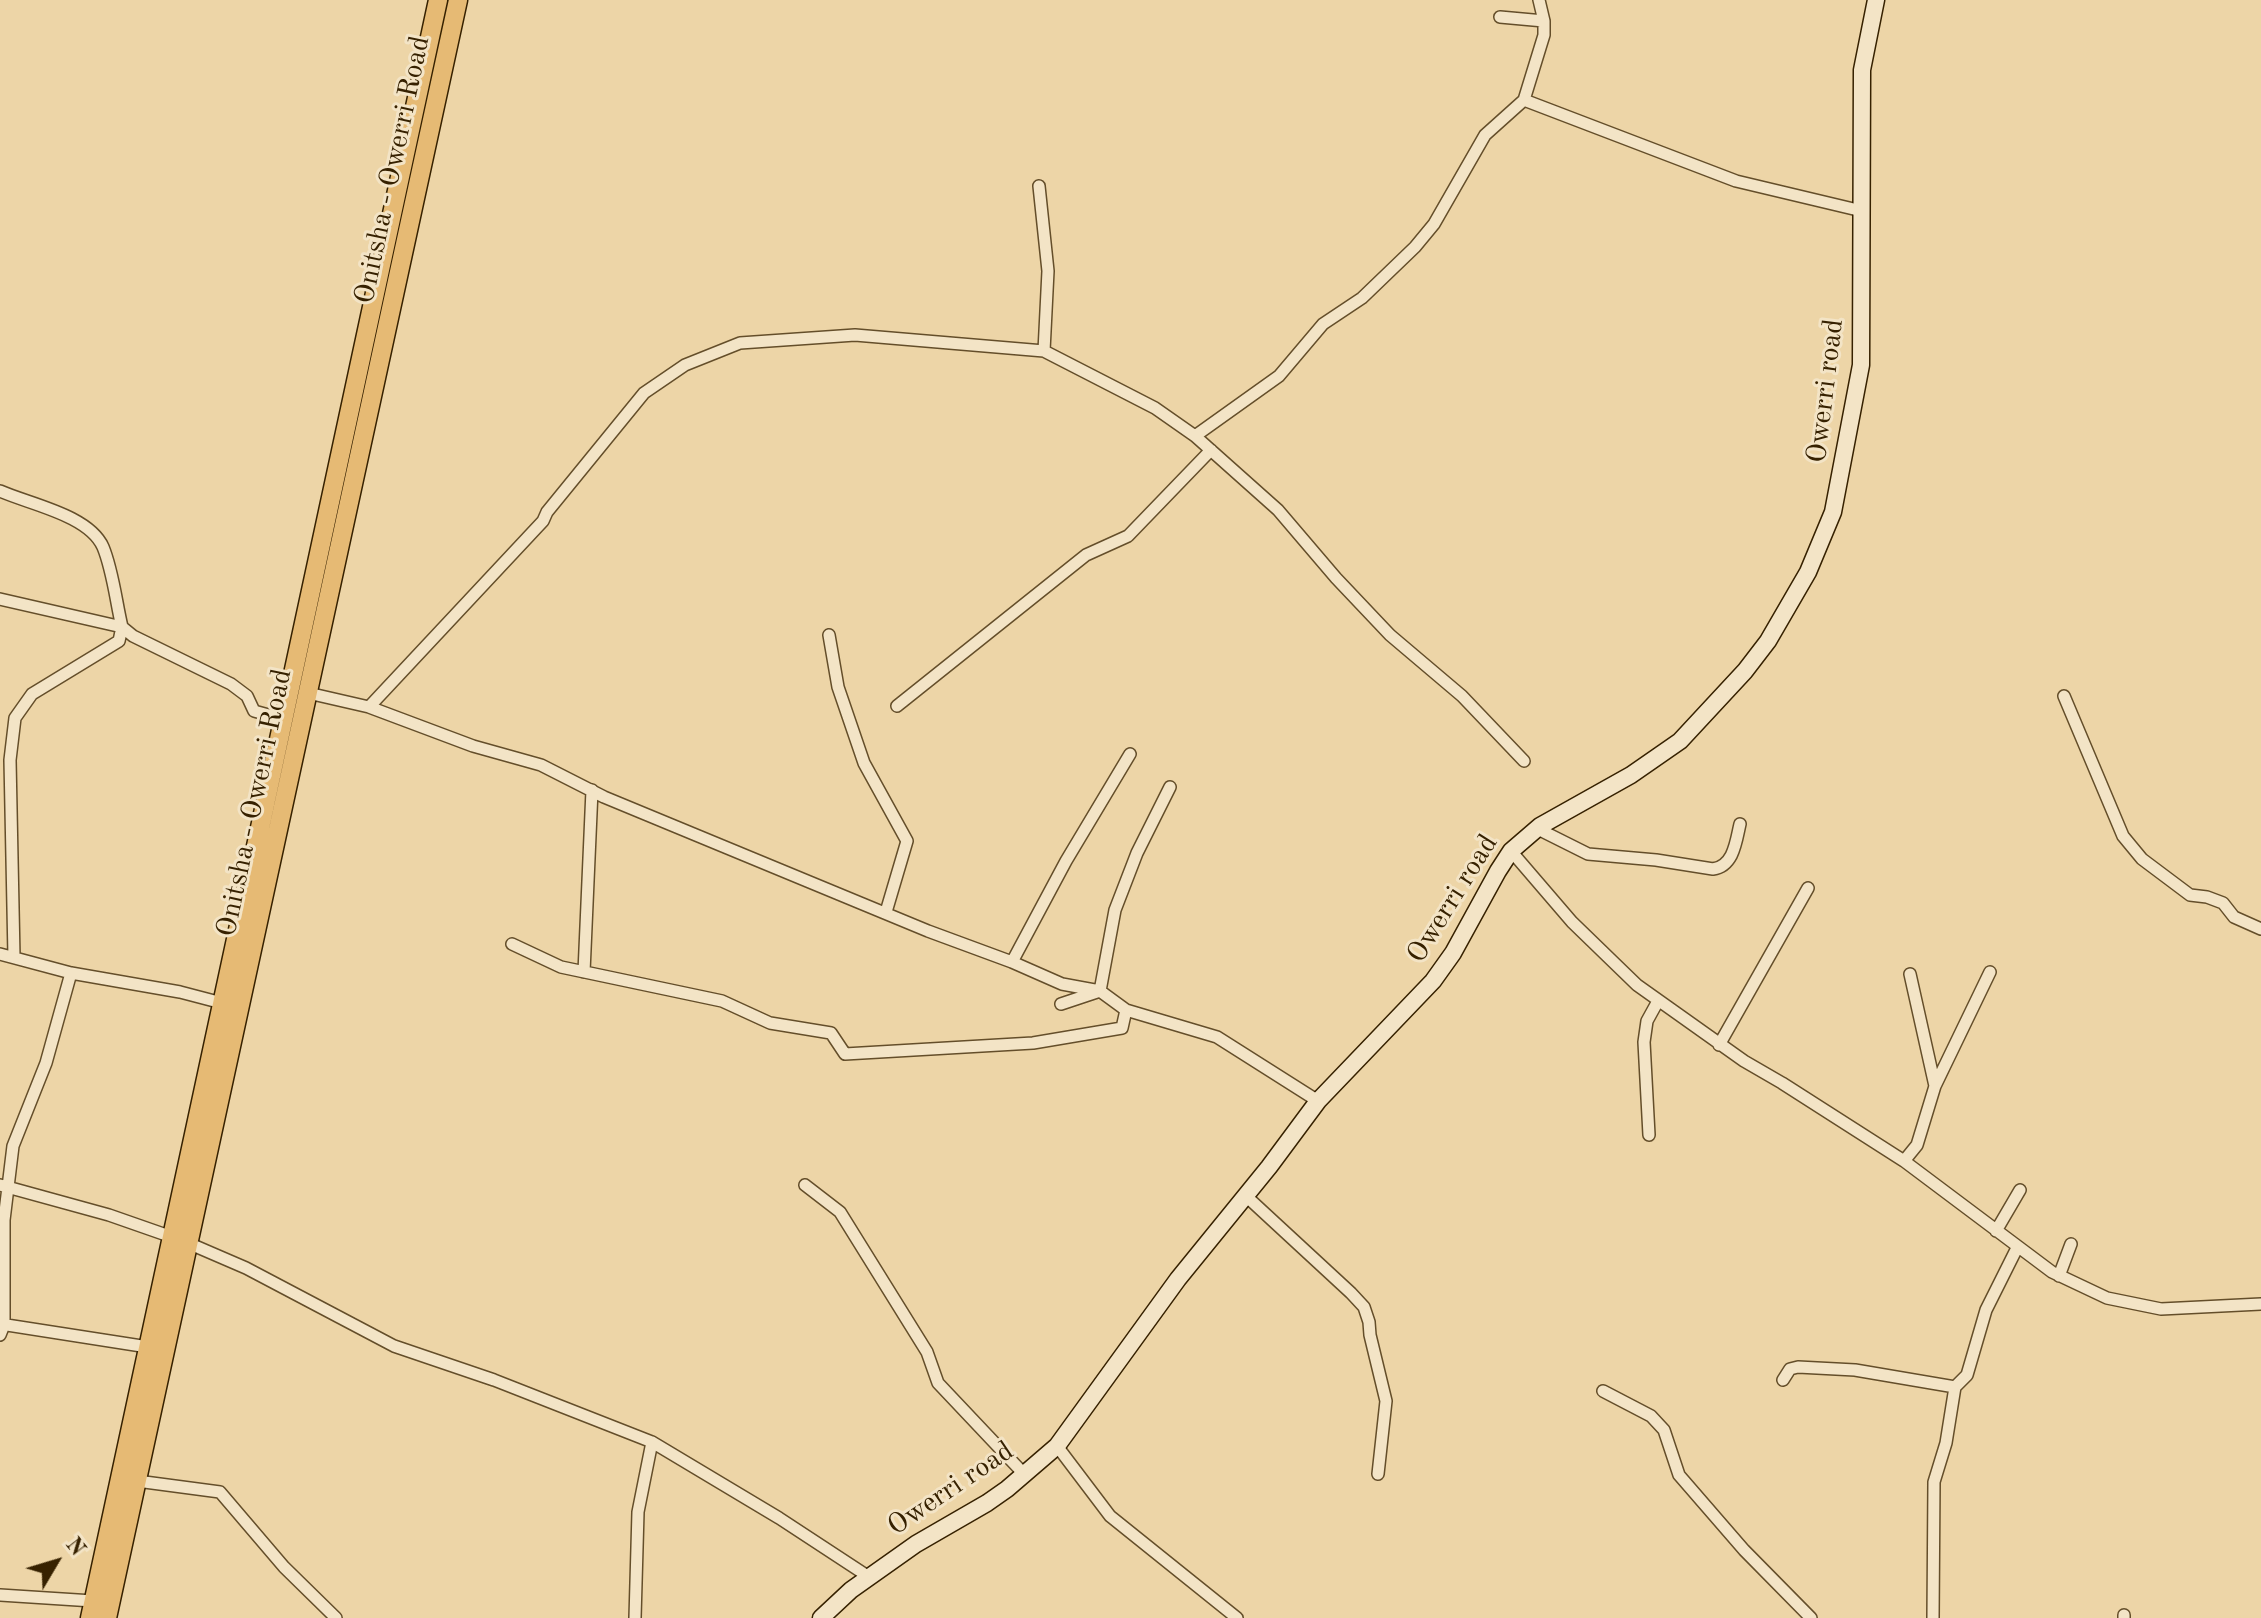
<!DOCTYPE html>
<style>
body{margin:0}
#map{position:relative;width:2261px;height:1618px;overflow:hidden;background:#edd5a7;font-family:"Old Standard TT",serif}
canvas{display:block}
.north{position:absolute;left:16px;top:1522px;width:80px;height:80px;-webkit-text-stroke:6px #f3e4c6;paint-order:stroke;rotate:52deg;font-size:22px;font-weight:700;line-height:32px;text-align:center;color:#362100}
.north::after{content:'';display:block;margin:auto;width:28px;height:36px;background:#362100;clip-path:polygon(50% 0,100% 100%,50% 72%,0 100%)}
</style>
<div id="map">
<canvas width="2261" height="1618"></canvas>
<div class="north">N</div>
</div>
<script>
const context = document.querySelector('canvas').getContext('2d');
context.lineJoin = 'round';
function trace(path, color, width, dash) {
  context.strokeStyle = color;
  context.lineWidth = width;
  context.lineCap = dash ? 'butt' : 'round';
  context.setLineDash(dash || []);
  context.stroke(path);
}
function drawText(font, color, halo, rows, align = 'center') {
  context.font = font + ' "Old Standard TT",serif';
  context.lineWidth = 6;
  context.setLineDash([]);
  context.textBaseline = 'middle';
  context.strokeStyle = halo;
  context.fillStyle = color;
  for (const [text, x, y, turn = 0] of rows) {
    context.save();
    context.translate(x, y);
    context.rotate((+turn || 0) * Math.PI / 180);
    context.textAlign = isNaN(turn) ? turn : align;
    if (halo) context.strokeText(text, 0, 0);
    context.fillText(text, 0, 0);
    context.restore();
  }
}
const minor = new Path2D(`
 M1500 17 1544 21
 M1524 100 1736 181 1862 211
 M1039 186 1048 271 1044 351
 M1195 436 1279 376 1323 324 1362 298 1415 247 1434 224 1485 135 1524 100 1544 35V21L1539 0
 M0 491C29 504 89 515 103 547 113 571 116 602 122 627L119 641 32 694 15 718 10 760 14 957
 M0 599 122 627 133 636 231 684 247 696 254 711 283 719
 M829 635 838 687 864 763 907 841 886 912
 M308 693 369 707 473 746 541 765 604 797 928 931 1012 962 1062 984 1100 991 1126 1010 1217 1037 1318 1101
 M2064 696 2123 836 2142 859 2190 895 2207 897 2223 903 2234 917 2261 929
 M897 706 1086 555 1128 536 1211 450
 M369 707 543 521 547 512 644 393 685 365 740 343 855 335 1044 351 1155 408 1195 436 1278 510 1336 578 1390 635 1462 696 1524 761
 M1536 828 1588 854 1656 860 1713 869C1734 866 1736 841 1740 824
 M1511 851 1572 922 1637 985 1744 1061 1782 1083 1904 1161 2052 1272 2107 1298 2161 1309 2261 1304
 M512 944 561 967 722 1001 770 1023 831 1033 845 1054 1033 1043 1122 1028 1126 1010
 M0 954 71 973 180 992 222 1003
 M1012 962 1066 861 1130 754
 M584 972 592 790
 M1910 974 1935 1086
 M1061 1004 1100 991 1115 910 1137 853 1170 787
 M1719 1045 1808 888
 M1649 1135 1644 1042 1647 1021 1658 1001
 M1904 1161 1917 1145 1935 1086 1990 972
 M0 1185 109 1215 172 1237
 M805 1185 840 1212 927 1352 938 1383 1024 1474
 M1246 1196 1351 1293 1364 1307 1369 1322 1370 1335 1386 1401 1378 1474
 M1996 1231 2020 1190
 M188 1243 246 1268 394 1346 494 1380 652 1442 779 1518 869 1577
 M2059 1276 2071 1244
 M0 1324 148 1347
 M0 1335 4 1325V1220L13 1146 46 1063 71 973
 M1783 1380 1790 1369 1798 1367 1855 1370 1955 1387 1967 1375 1986 1310 2017 1248
 M1603 1391 1651 1416 1664 1430 1679 1475 1744 1550 1811 1618
 M1057 1446 1110 1516 1237 1618
 M137 1481 220 1492 284 1567 336 1618
 M0 1595 93 1601
 M635 1618 638 1512 652 1442
 M1933 1618 1934 1482 1946 1443 1955 1387
 M2124 1618V1615`);
const secondary = new Path2D(`
 M821 1618 851 1590 916 1544 987 1503 1007 1489 1057 1446 1178 1279 1269 1167 1318 1101 1433 981 1453 953 1498 871 1511 851 1540 826 1631 775 1680 741 1745 671 1768 641 1808 572 1833 512 1861 365 1862 70 1876 0`);
const trunk = new Path2D(`
 M90 1618 438 0
 M107 1618 458 0`);
trace(minor, '#644e2a', 14);
trace(secondary, '#362100', 19);
trace(trunk, '#362100', 21);
trace(minor, '#f3e4c6', 11);
trace(secondary, '#f3e4c6', 16);
trace(trunk, '#e6ba74', 18);
drawText('28px', '#362100', '#f3e4c6', [
 ["Onitsha - Owerri Road",393,170,-78],
 ["Owerri road",1826,391,-83],
 ["Onitsha - Owerri Road",255,803,-78],
 ["Owerri road",1453,899,-58],
 ["Owerri road",951,1489,-34]
]);
</script>
